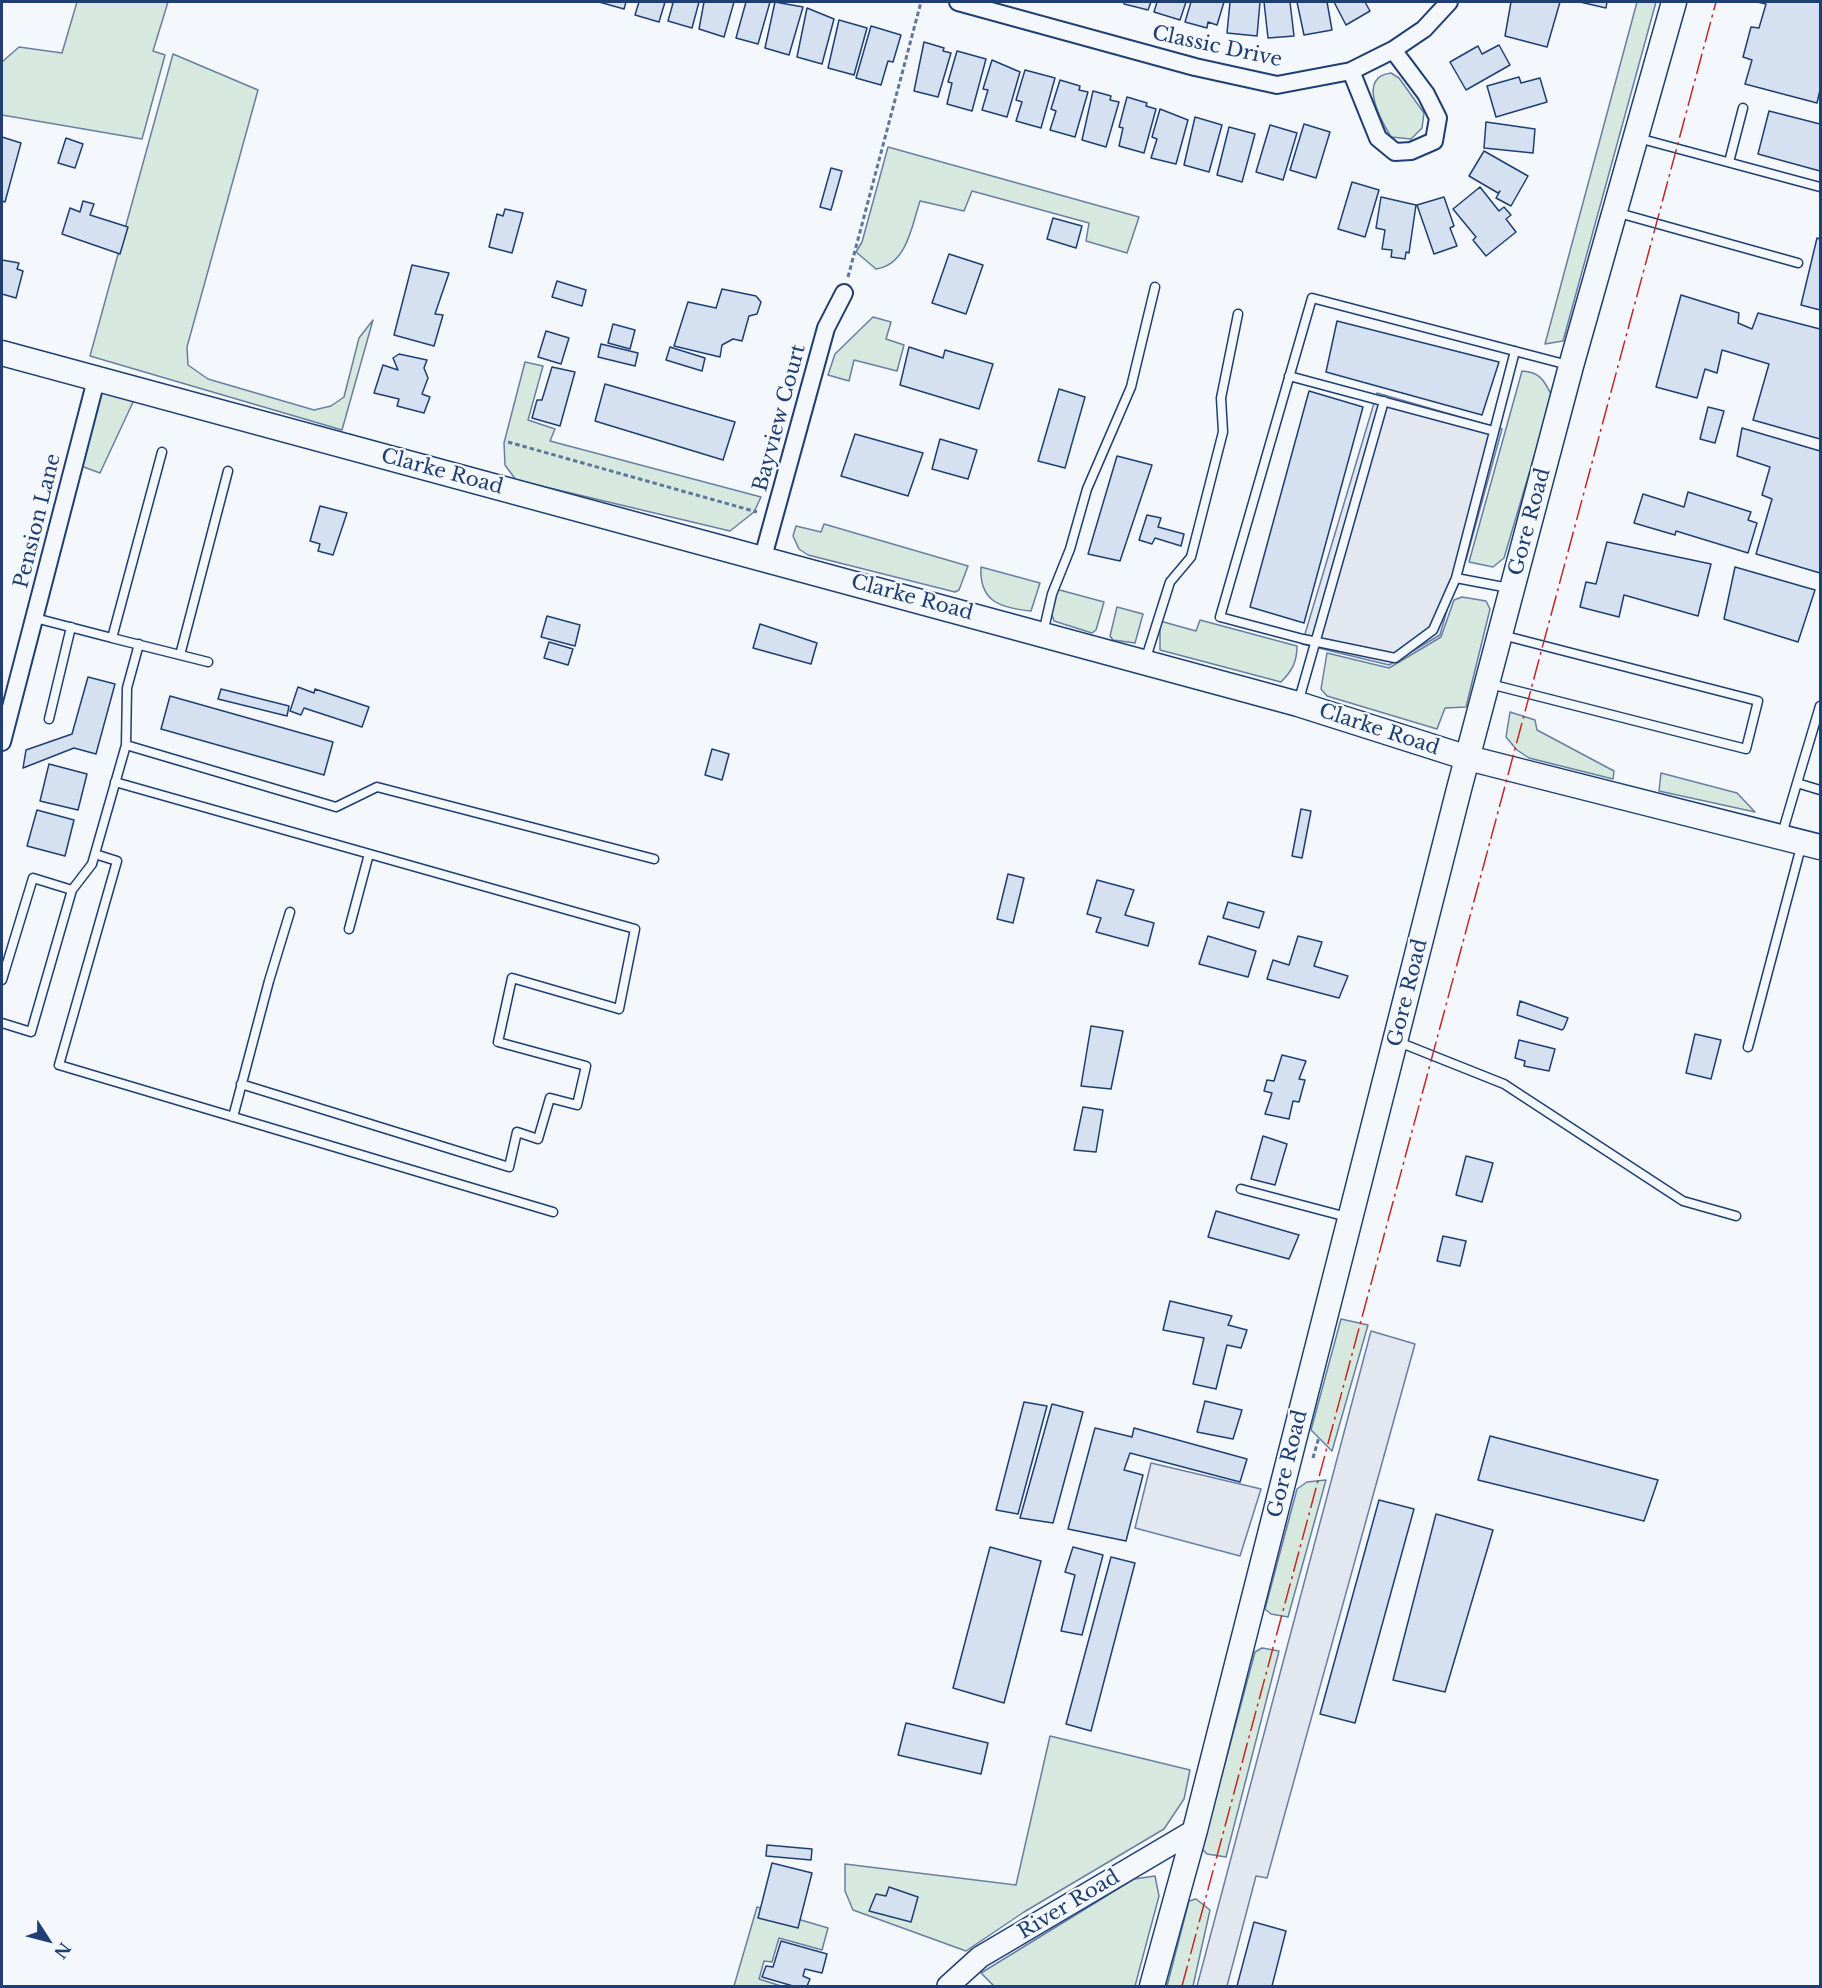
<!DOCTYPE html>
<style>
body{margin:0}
#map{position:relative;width:1822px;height:1988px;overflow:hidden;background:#f4f7fb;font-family:"Libre Baskerville",serif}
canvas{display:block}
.frame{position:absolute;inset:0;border:3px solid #1d3f73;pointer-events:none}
.north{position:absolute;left:18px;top:1910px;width:60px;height:60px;-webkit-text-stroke:4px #f4f7fb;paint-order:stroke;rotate:126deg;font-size:16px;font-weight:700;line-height:24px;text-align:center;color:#1d3f73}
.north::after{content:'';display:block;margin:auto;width:21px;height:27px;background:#1d3f73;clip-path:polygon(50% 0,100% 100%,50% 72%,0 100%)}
</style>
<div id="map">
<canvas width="1822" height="1988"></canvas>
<div class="frame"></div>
<div class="north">N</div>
</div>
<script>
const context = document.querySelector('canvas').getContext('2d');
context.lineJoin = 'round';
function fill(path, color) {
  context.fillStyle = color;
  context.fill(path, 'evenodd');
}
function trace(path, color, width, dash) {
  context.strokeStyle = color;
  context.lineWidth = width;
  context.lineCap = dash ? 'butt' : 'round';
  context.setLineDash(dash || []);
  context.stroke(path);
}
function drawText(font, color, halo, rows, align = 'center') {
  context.font = font + ' "Libre Baskerville",serif';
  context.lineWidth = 4.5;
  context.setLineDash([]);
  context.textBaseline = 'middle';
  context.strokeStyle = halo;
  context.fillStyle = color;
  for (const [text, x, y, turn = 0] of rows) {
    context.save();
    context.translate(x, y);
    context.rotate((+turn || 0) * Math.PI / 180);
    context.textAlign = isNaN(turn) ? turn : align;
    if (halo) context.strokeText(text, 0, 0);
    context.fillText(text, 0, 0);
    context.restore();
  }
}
const green = new Path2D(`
 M77 2H168L153 51 165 55 142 139 2 115V62L19 47 62 53Z
 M1637 2H1656L1563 341 1545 344Z
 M173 54 258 90 187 347 188 365 208 379 314 410 331 406 344 397 359 338 373 320 342 430 90 356Z
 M1391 73 1399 78 1424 113 1422 128 1411 139 1391 137C1380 119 1357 77 1391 73Z
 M888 147 1139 217 1127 253 1086 241 1089 223 972 191 964 211 920 201C912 225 907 265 876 269L856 252 862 242Z
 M873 317 891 322 886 339 904 345 897 371 854 360 849 381 828 375 835 354Z
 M525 362 543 366 528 420 555 429 550 441 761 497 754 512 730 531 516 480 505 465 504 443Z
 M1522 371C1540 372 1544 380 1552 396L1504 558 1493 567 1469 562Z
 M100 390 134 400 100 473 81 466Z
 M824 524 968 566 959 590 955 592 808 555 799 549 793 536 796 526 821 532Z
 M981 567 1040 583 1031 611C1001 608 979 602 981 567Z
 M1056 589 1104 602 1096 630 1092 633 1054 621 1051 612Z
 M1462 597 1486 601 1490 609 1466 707 1445 708 1437 729 1327 696 1321 689 1327 653 1389 668 1441 637 1454 600Z
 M1117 607 1143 614 1135 643 1113 640 1110 636Z
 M1200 620 1297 646C1297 662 1292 671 1281 682L1160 650V621L1196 631Z
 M1510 712 1535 720 1537 730 1614 771 1613 779 1529 758 1517 750 1506 737Z
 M1661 773 1737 793 1755 812 1659 791Z
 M1341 1319 1368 1325 1332 1451 1311 1430Z
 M1326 1480 1288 1617 1271 1614 1265 1609 1297 1489 1307 1482Z
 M1262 1648 1279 1651 1226 1857 1207 1854 1202 1849 1255 1652Z
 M1050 1736 1190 1770 1184 1799 1164 1829 1024 1912 966 1951 853 1910 845 1891V1864L1016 1885Z
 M1155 1876 1159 1896 1135 1986H994L981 1973 1134 1879Z
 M1196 1899 1210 1910 1193 1986H1167L1189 1901Z
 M757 1907 828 1928 822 1950 779 1938 772 1962 764 1961 759 1979 781 1986H734Z`);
fill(green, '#d7e8df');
trace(green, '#687fa3', 1.5);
const parking = new Path2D(`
 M1377 393 1502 429 1466 560H1461L1440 635 1389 665 1302 644Z
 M1371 1331 1415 1344 1267 1878 1256 1876 1227 1986H1197Z
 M1151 1463 1261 1489 1240 1556 1135 1528Z`);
fill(parking, '#e3e8f0');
trace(parking, '#687fa3', 1.5);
const building = new Path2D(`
 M599 2H626L624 9Z
 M639 2H665L659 22 635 15Z
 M670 2H699L692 28 668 21 673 3Z
 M704 2H734L724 37 699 29Z
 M746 2H770L758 44 736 38Z
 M775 2 803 7 789 55 765 48Z
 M1124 2H1151L1148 10 1124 4Z
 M1157 2H1186L1180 20 1154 12Z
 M1191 2H1224L1217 25 1208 22 1207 28 1185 22Z
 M1230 2H1260L1257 36 1227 33Z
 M1264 2H1290L1294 36 1268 38Z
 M1297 2H1327L1332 30 1304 35Z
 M1334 2H1365L1370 11 1346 25Z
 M1511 2H1560L1547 47 1505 36Z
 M1580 2H1607L1606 8Z
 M1757 2H1820V90L1817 103 1745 84 1752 60 1743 57 1751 27 1759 28 1766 4Z
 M807 8 834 19 822 64 797 57Z
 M839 20 867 28 854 75 828 68Z
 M871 26 901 35 893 62 888 61 881 85 856 78Z
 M924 42 944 48 943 51 951 53 938 97 914 91Z
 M1499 45 1510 65 1466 90 1450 62 1478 46 1482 54Z
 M957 51 986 59 972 111 947 104 952 83 948 82Z
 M992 60 1020 72 1007 117 982 110 988 90 983 89Z
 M1025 70 1055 78 1041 128 1016 121 1022 102 1016 100Z
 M1519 77 1521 83 1540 78 1547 102 1496 117 1487 86Z
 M1060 80 1080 86 1079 90 1088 92 1075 137 1050 130 1056 111 1051 109Z
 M1093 91 1111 96 1110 100 1119 102 1106 147 1082 140Z
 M1127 97 1147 103 1146 106 1156 109 1144 153 1119 146 1123 128 1119 127Z
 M1160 109 1188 120 1176 164 1151 158 1157 139 1152 137Z
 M1769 111 1820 124V171L1758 154Z
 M1195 117 1222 125 1209 172 1184 165Z
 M1486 122 1535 129 1533 153 1484 148Z
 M1304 124 1330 132 1316 178 1290 170Z
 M1270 125 1297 133 1283 180 1256 172Z
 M1229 127 1255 134 1242 182 1217 175Z
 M2 137 21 143 5 202 2 201Z
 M66 138 83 144 75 168 58 163Z
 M1484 151 1528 176 1511 206 1496 198 1500 191 1498 193 1469 176Z
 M831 168 842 171 831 210 820 207Z
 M1352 182 1379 190 1365 237 1338 229Z
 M1480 187 1499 211 1504 207 1511 215 1506 219 1516 232 1486 256 1473 240 1476 237 1453 209Z
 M1381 197 1416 205 1409 253 1406 252 1405 259 1391 257 1392 250 1382 249 1385 230 1376 228Z
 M1444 197 1454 226 1450 228 1457 246 1434 254 1417 205Z
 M83 201 94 204 90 215 128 227 120 254 62 234 70 208 80 212Z
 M505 209 523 213 512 253 489 247 497 214 503 216Z
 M1053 218 1082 226 1076 248 1047 239Z
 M1817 238 1820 239V310L1801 305Z
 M949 254 983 265 966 314 932 303Z
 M2 260 19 263 17 269 23 271 16 298 2 294Z
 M412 265 449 273 435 314 443 315 434 346 394 335Z
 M557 281 586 290 582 306 552 297Z
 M722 289 756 296 761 302 757 314 749 316 742 341 733 339 722 345 720 357 674 346 688 302 716 308Z
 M1681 295 1739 313 1738 323 1752 329 1758 313 1820 329V439L1753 420 1769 364 1722 350 1717 373 1705 369 1697 398 1656 387Z
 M1337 321 1499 362 1482 415 1326 372Z
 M613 324 635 330 630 349 608 343Z
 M546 331 569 338 561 364 538 357Z
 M601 344 638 353 635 366 598 357Z
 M670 347 705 358 702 371 666 360Z
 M909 347 943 358 945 350 993 364 979 409 900 385Z
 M399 354 427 360 424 368 428 378 422 394 430 397 424 413 397 406 399 399 374 393 383 365 398 370 393 358Z
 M552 367 575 372 560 426 532 418 537 400H542Z
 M605 384 735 422 723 460 595 421Z
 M1059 389 1085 397 1065 468 1038 461Z
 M1309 391 1363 407 1304 623 1250 607Z
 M1708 407 1724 411 1715 443 1700 439Z
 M1742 428 1820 451V573L1756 554 1772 499 1762 495 1770 467 1737 456Z
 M855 434 923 453 908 496 841 476Z
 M940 439 977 450 968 479 932 469Z
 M1117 456 1152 465 1120 561 1088 554Z
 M1688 492 1751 512 1748 520 1757 523 1748 553 1676 531 1675 535 1634 523 1643 494 1684 507Z
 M320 506 347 513 333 555 318 551 320 544 310 541Z
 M1147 515 1161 518 1158 527 1184 534 1181 546 1155 538 1152 544 1139 540Z
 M1607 542 1711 564 1698 616 1624 595 1619 617 1580 607 1586 582 1596 584Z
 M1735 567 1815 590 1798 642 1724 619Z
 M547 616 580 625 575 646 541 637Z
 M760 624 817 643 811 664 753 648Z
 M549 642 573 649 568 665 544 658Z
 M88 677 115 684 96 754 74 748 23 768 26 750 72 734Z
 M298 687 314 693 315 689 369 707 362 727 304 708 301 715 290 711Z
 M221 689 289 706 287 716 218 699Z
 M170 696 333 742 324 775 161 729Z
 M712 749 729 754 722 780 705 775Z
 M49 764 87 774 78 810 40 801Z
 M1301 809 1311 811 1302 858 1292 856Z
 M37 810 74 820 65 856 27 846Z
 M1008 874 1024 878 1013 923 997 919Z
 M1097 880 1134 890 1125 915 1154 923 1148 946 1096 932 1101 918 1087 914Z
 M1228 902 1264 912 1259 928 1223 918Z
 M1208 936 1256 951 1248 977 1199 964Z
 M1298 936 1322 942 1314 966 1348 976 1339 998 1267 979 1273 960 1289 965Z
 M1520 1001 1568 1018 1564 1028 1562 1030 1517 1015Z
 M1091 1026 1123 1031 1111 1089 1081 1086Z
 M1695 1034 1721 1040 1711 1079 1686 1073Z
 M1519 1040 1555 1049 1549 1071 1524 1066 1525 1061 1515 1058Z
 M1282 1055 1306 1061 1299 1079 1305 1080 1299 1102 1293 1101 1289 1119 1265 1114 1272 1093 1264 1091 1267 1080 1274 1081Z
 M1083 1107 1103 1110 1096 1152 1074 1150Z
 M1263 1136 1287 1144 1275 1185 1251 1179Z
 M1466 1156 1493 1163 1482 1202 1456 1195Z
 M1216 1211 1299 1235 1289 1259 1208 1237Z
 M1443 1236 1466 1241 1460 1266 1437 1261Z
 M1170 1301 1232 1316 1228 1325 1247 1330 1241 1348 1227 1345 1216 1389 1193 1384 1204 1338 1163 1330Z
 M1205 1401 1242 1410 1233 1439 1197 1432Z
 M1024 1402 1047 1406 1018 1514 996 1510Z
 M1052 1404 1083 1412 1053 1523 1020 1518Z
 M1095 1428 1132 1437 1134 1428 1247 1459 1240 1482 1130 1453 1124 1470 1143 1475 1126 1541 1068 1529Z
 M1490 1436 1658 1480 1644 1521 1478 1480Z
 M1379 1500 1414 1509 1355 1723 1320 1714Z
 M1436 1514 1493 1530 1445 1692 1393 1680Z
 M990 1547 1041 1561 1004 1703 953 1688Z
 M1073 1547 1103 1555 1082 1635 1061 1631 1075 1575 1065 1572Z
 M1111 1557 1135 1563 1091 1731 1066 1724Z
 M906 1723 988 1743 981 1774 898 1755Z
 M767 1845 812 1849 811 1860 766 1856Z
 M772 1863 812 1873 798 1928 758 1918Z
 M889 1887 918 1897 911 1922 869 1911 876 1894 886 1896Z
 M1254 1922 1286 1931 1272 1986H1237Z
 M781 1941 827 1954 822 1973 805 1969 803 1976 810 1979 807 1986H793L762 1977 766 1966 773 1967Z`);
fill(building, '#d5e0f0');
trace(building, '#1d3f73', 1.5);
const service = new Path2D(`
 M1638 138 1820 187
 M1729 162 1743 108
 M1615 212 1798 263
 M1515 351 1456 578 1433 630 1395 658 1303 639 1220 617 1312 298 1568 365
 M1289 376 1494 431
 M1456 578 1509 588
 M35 618 112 638 162 452
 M1043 633 1052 594 1070 549 1087 489 1131 387 1155 287
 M112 638 208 662
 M139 644 127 688 126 745 336 807 377 787 654 859
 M180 655 228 471
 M1145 661 1170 582 1191 557 1223 432 1221 398 1238 314
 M1490 684 1746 749 1758 701 1502 635
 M1298 703 1384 401
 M1820 706 1797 783 1820 790
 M49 719 71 627
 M115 782 635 929 619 1009 512 978 498 1042 586 1066 577 1105 550 1098 538 1139 517 1132 509 1167 241 1084
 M1782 834 1797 783
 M95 854 117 861 59 1065 553 1212
 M349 929 369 854
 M2 980 33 878 72 890
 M2 1023 31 1032 72 890 92 864 126 745
 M1396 1041 1504 1084 1683 1201 1736 1216
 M1748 1047 1802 843
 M233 1117 269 981 290 912
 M1241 1189 1347 1217`);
const minor = new Path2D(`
 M958 2 1195 67 1277 85 1351 71 1393 50 1424 29 1449 2
 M1351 71 1378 138 1395 152 1411 151 1434 141 1438 118 1426 94 1393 50
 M763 557 826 328 844 293
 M2 742 96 380`);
const tertiary = new Path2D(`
 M948 1986 980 1957 1195 1830`);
const secondary = new Path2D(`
 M2 353 1298 704 1468 758 1820 847
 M1152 1986 1195 1830 1459 789 1571 366 1674 2`);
trace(service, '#1d3f73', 11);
trace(minor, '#1d3f73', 20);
trace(tertiary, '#1d3f73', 24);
trace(secondary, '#1d3f73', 27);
trace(new Path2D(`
 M848 277 921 2
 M508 442 757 512
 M1313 1458 1319 1437`), '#5e769c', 3, [4.5, 3]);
trace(service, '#f4f7fb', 8);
trace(minor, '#f4f7fb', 16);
trace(tertiary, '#f4f7fb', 21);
trace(secondary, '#f4f7fb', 24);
trace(new Path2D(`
 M1182 1986 1716 2`), '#c62828', 1.5, [21, 4.5, 3, 4.5]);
drawText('20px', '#1d3f73', '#f4f7fb', [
 ["Classic Drive",1217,47,12],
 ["Bayview Court",780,418,-75],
 ["Clarke Road",442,472,15],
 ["Pension Lane",38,521,-76],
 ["Gore Road",1530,522,-75],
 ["Clarke Road",912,598,15],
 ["Clarke Road",1379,730,18],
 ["Gore Road",1408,993,-76],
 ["Gore Road",1288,1464,-76],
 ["River Road",1069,1905,-31]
]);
</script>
